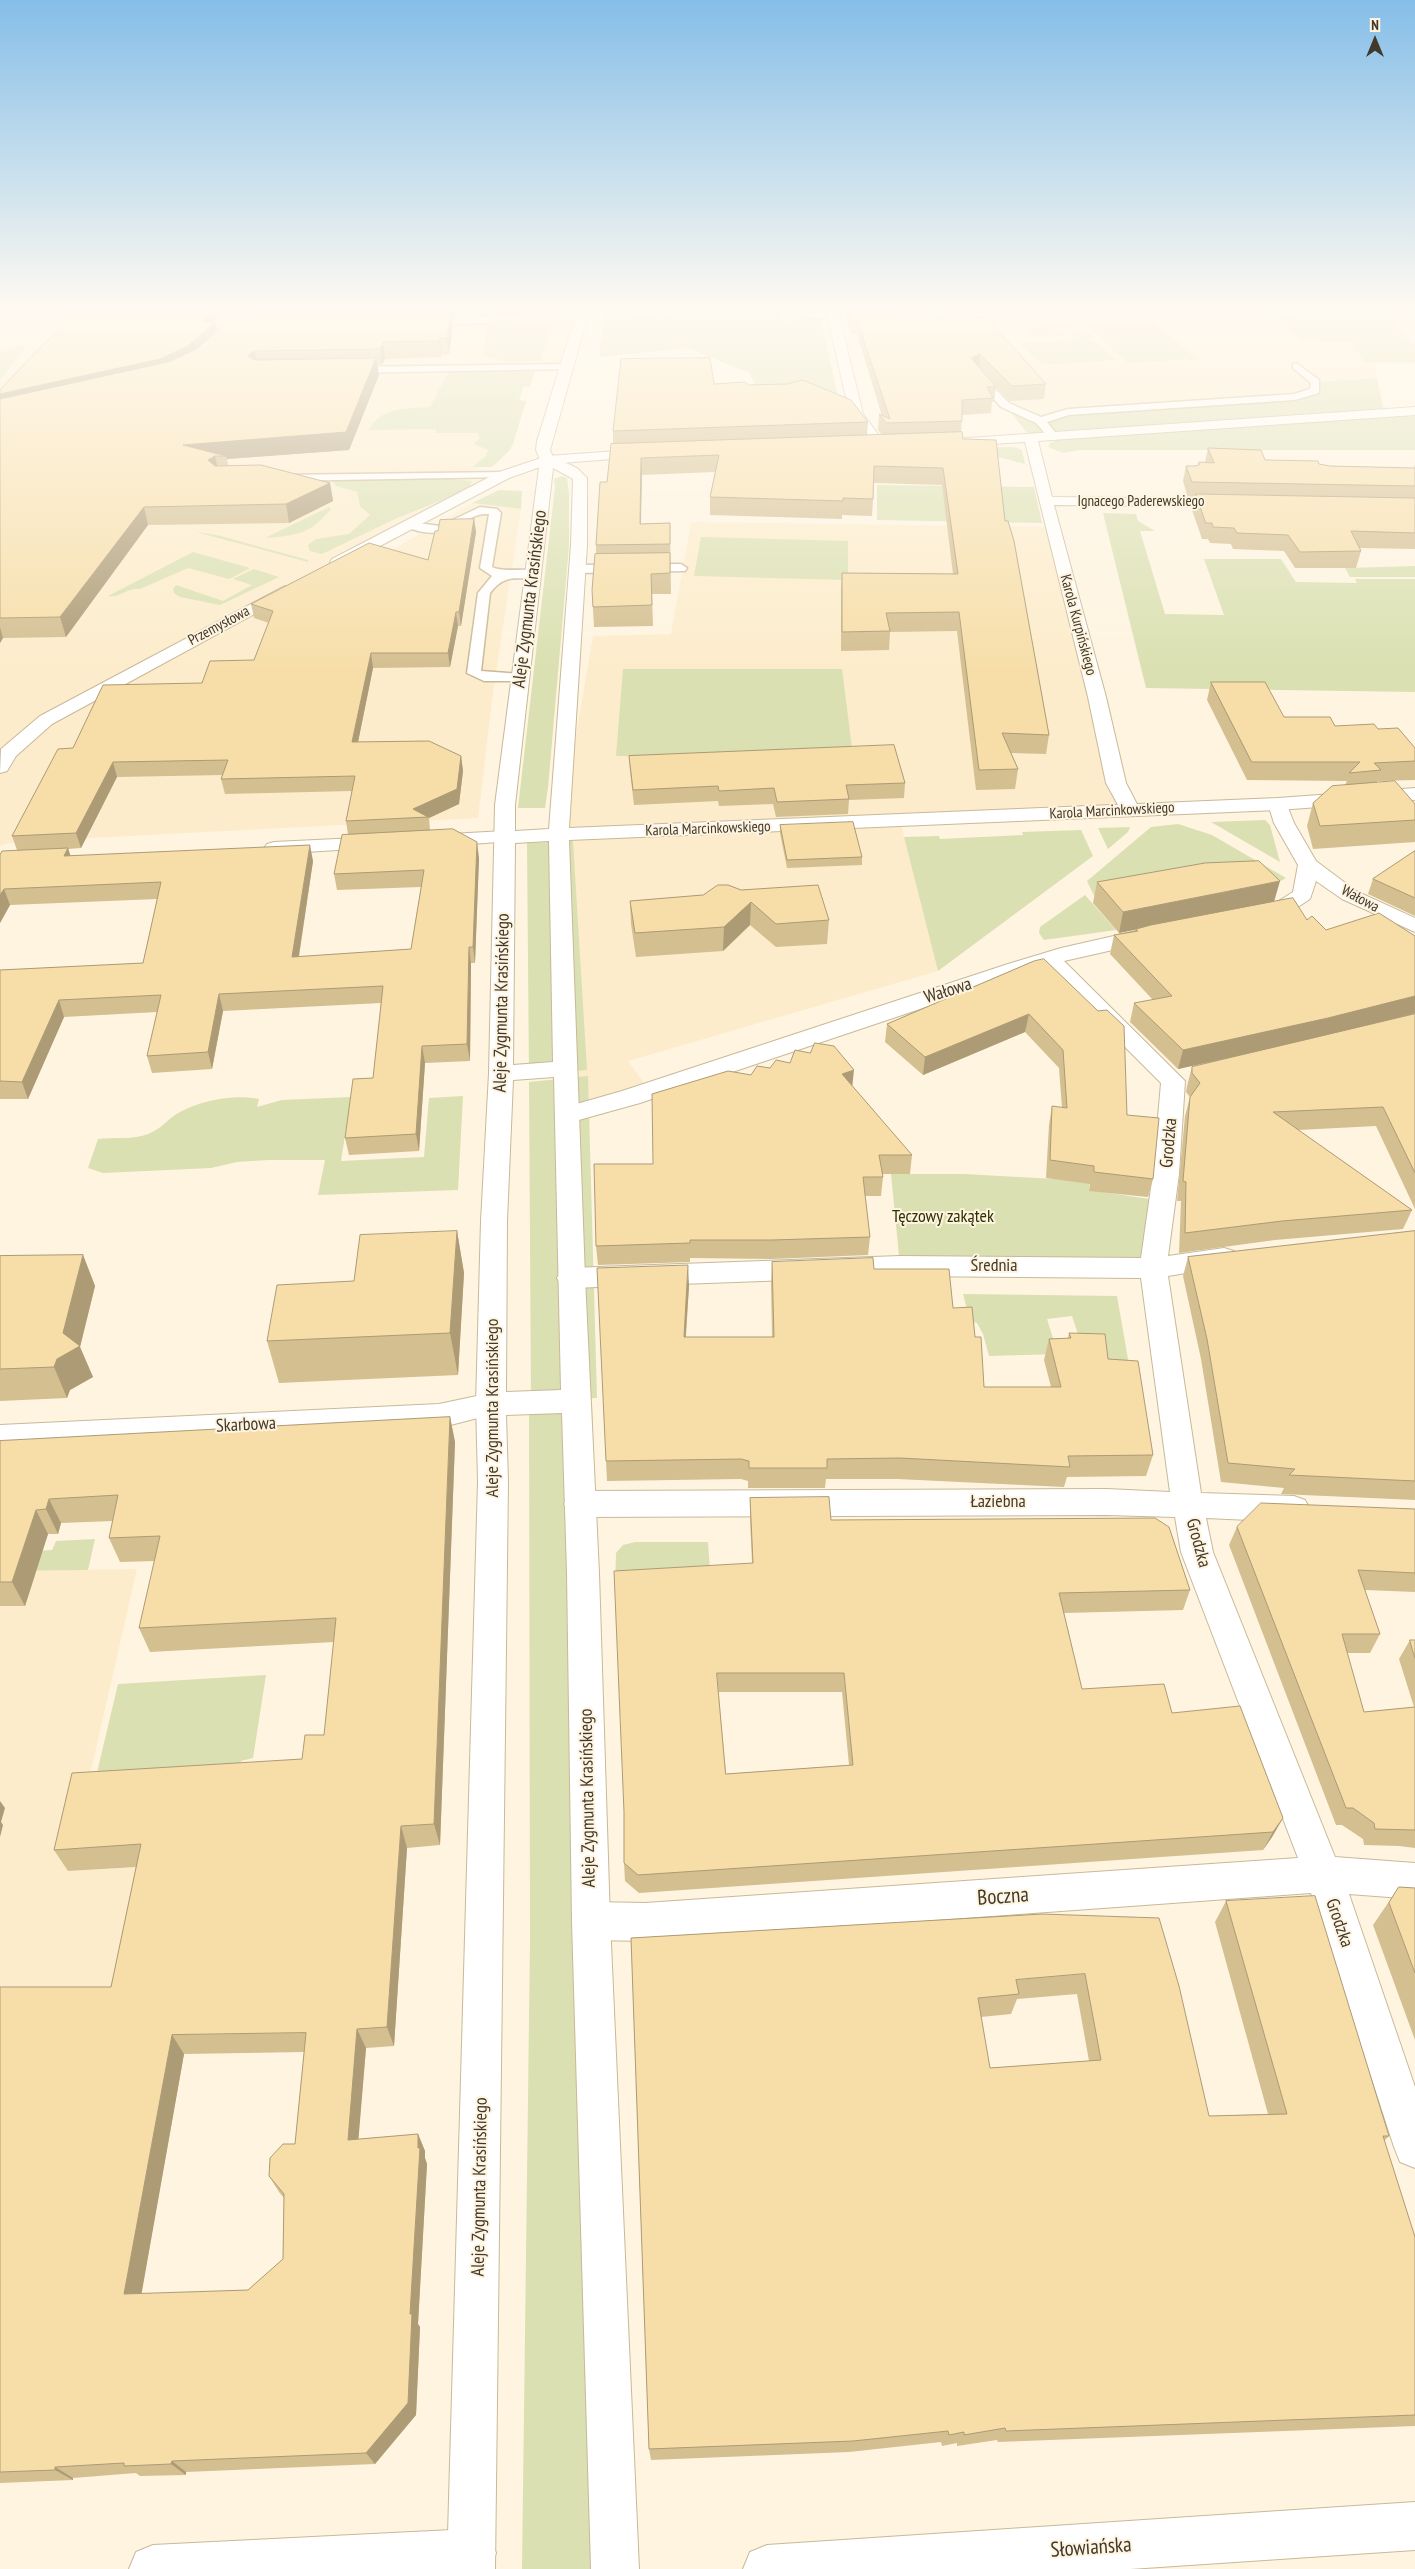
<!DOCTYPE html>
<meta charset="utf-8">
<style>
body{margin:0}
#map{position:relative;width:1415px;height:2569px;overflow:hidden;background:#fef4e0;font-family:"PT Sans Narrow",sans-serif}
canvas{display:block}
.north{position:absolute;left:1350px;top:15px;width:50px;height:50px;-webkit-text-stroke:4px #fef4e0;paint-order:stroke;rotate:0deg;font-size:14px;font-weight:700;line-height:20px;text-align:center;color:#40392c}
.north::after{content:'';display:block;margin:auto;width:18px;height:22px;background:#40392c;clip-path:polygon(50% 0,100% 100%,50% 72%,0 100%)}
</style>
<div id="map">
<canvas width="1415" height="2569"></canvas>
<div class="north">N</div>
</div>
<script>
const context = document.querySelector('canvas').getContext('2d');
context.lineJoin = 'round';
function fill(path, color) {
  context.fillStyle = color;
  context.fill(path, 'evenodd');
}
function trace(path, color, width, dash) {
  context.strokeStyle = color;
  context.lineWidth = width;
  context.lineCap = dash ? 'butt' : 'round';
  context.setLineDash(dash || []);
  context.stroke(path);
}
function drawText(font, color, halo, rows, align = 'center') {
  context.font = font + ' "PT Sans Narrow",sans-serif';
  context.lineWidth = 4;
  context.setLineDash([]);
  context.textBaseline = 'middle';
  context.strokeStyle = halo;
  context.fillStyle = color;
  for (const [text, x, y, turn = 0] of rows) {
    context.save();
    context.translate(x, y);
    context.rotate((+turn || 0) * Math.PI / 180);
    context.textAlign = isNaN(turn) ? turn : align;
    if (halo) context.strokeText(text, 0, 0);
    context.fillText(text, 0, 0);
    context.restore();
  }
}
fill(new Path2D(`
 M0 311H239L178 368 0 410Z
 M255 311H583L567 367 501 369 515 373 481 467 463 475H504L367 547 387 553 472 503 521 509 493 692 478 818 90 838 9 843 0 846V421L223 335Z
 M831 311H1150L1298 316 1296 311H1407L1415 320V329H1403L1415 343V363H1374L1377 378 1316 382 1306 394 1040 421 1005 405 928 326 836 327Z
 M691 522 1052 527 1130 810 900 820 938 971 628 1061 646 1086 568 1115 559 835 593 636 671 634Z
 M137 1569 68 1871 153 1866 124 2007 0 2006V1571Z`), '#fceccb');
fill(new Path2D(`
 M606 311H627V314L781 311 783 322H792L813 314V311H819L839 401 757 388 749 373 688 348 599 357Z
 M845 311H988L974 316 979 318 973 325 848 327Z
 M1274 317 1391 320 1411 343 1415 344V363L1364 362 1351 342 1302 341Z
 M488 321 554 323 540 361 506 362 483 356Z
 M1125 322 1127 324 1053 328 1069 334 1052 338 1027 337 1031 330 1028 327Z
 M1154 323 1197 359 1128 363 1088 327Z
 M1074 329 1096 337 1090 338 1117 360 1043 365 1020 343 1083 339 1069 338Z
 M17 345 26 347 0 380V351Z
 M535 371 530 387H523L519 400 526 401 513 444 509 451 492 467H473L485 457 488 450 474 444 480 438 477 433H436V429L369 430C381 406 407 409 430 407L448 373Z
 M1377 378 1383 407 1395 411H1415V450H1080L1063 453 1048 447 1050 443 1056 441 1053 436 1031 438 1005 405 1040 421 1053 416 1306 394 1316 382Z
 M1014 447 1022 450 1025 464 964 448Z
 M562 476 567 478 569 494V546L548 788 545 808H518L555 487 554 479Z
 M448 479 472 481 470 486 458 494 397 518 322 554 310 551 308 545 316 539 349 534 370 515 360 506 357 492 336 486 333 481Z
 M877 485 1034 487 1042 523 877 520Z
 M499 490 522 491 521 509 472 503Z
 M329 507 331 509C309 535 298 535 265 538Z
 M1103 513 1136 514 1138 521 1155 531H1140L1165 614 1224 615 1204 559H1281L1296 582 1357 583 1355 579H1415V692L1146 688Z
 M196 532 217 535 308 560V562Z
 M701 537 848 541V580L694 576Z
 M193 552 250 568 229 579 188 568 140 589C127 587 122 598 108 596Z
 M1415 566V577H1350L1345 568Z
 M254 569 279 577 220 605 180 597 174 593 173 589 176 585 223 601 252 585 233 579Z
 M623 669H842L853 756H616Z
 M1265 820 1270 825 1280 862 1211 822Z
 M1178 824 1212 835 1286 878 1279 882 1097 902 1087 881 1151 827Z
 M1130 827 1128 832 1108 849 1098 828Z
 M1081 830 1093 856 938 971 904 837 939 836 940 839 1023 835 1022 832Z
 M573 841 587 1070 529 1076 527 843Z
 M1085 895 1116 930 1044 940 1039 933 1040 927Z
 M588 1076 597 1398 531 1400 529 1082Z
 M463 1096 458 1190 318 1195 325 1160H269L237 1162 211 1168 103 1173 88 1168 98 1139C113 1137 134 1140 148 1134 162 1129 168 1118 180 1112 203 1100 234 1094 259 1099L257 1107 282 1100 351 1097 341 1161 424 1157 429 1098Z
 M891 1174H964L1090 1181 1089 1190 1163 1201 1153 1268 900 1266Z
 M963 1294 1117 1296 1132 1382 1081 1344 1072 1316 1047 1319 1058 1354 989 1356 983 1334 977 1323 970 1321Z
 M592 1403 611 1950 616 2569H522L530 1941 529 1406Z
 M95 1539 88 1570 0 1571V1553L52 1550 56 1541Z
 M635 1542H708L711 1586 615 1592 616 1553 623 1545Z
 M266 1675 253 1758 241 1761 238 1777 94 1785 118 1684Z`), '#dae0b1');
const lane = new Path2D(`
 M794 311 833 312 837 315C828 322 802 319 794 311Z
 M488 318 491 319V323L436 325 431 322 436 319Z
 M1296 363 1319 380V393L1295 400 1069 415 1047 422 1058 436 1053 439 1049 438 1036 423 1001 407 972 375 980 373 1009 403 1041 417 1068 409 1294 394 1310 389 1311 383 1293 368V364Z
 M567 364 570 365V369L350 373 345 370 350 367Z
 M504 472 509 475 508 477 279 481 273 478 279 475Z
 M480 507 497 509 501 513 492 567C506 574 531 565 540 574 528 586 509 567 490 593L481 671 521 674 528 678 526 681H484L467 673 478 593 492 576 480 568 489 514C464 512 456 540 418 531 413 529 408 529 404 525L410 522 440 526Z
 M681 564 687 568 685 571 577 573 571 569 577 565Z`);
const street = new Path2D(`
 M242 311H255L222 343H214V337Z
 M826 311H838L863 414 886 445 884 448H874L850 415Z
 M1415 407V415L1038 441 1052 497 1231 499 1238 503 1231 507 1054 505 1106 697 1126 783 1140 810 1137 814H1123L1106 783 1088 697 1025 442 959 446 952 442 954 439Z
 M646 449 651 450 653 453 651 456 549 464 509 478 344 565H332L330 562 332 559 499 472 547 456Z
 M285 586 293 591 291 594 52 724 16 756 7 771 0 773 1 749 40 716Z
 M1278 798 1285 800 1294 823 1316 861 1356 891 1415 918V932L1342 899 1316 881 1310 899C1294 910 1273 924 1252 919L1249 914 1252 909 1274 904 1293 892 1298 865 1274 823 1268 804 1271 800Z
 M504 831 511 833 514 837 511 841 433 847 426 845 423 841 426 837 433 835Z
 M378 837 385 839 388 843 385 847 274 854 267 852 264 848 267 844 274 842Z
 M1149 928 1157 930 1160 935 1157 940 1064 961 1185 1081 1179 1174 1168 1256 1224 1248 1234 1251 1238 1258 1234 1265 1168 1276 1201 1493 1294 1496 1305 1500 1310 1509 1305 1518 1294 1522 1206 1518 1213 1552 1335 1857 1415 1863V1899L1349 1894 1415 2087V2168L1400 2162 1394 2147 1311 1893 645 1941 591 1940 578 1934 572 1921 578 1908 591 1902 645 1903 1298 1858 1181 1552 1175 1517 1107 1515 580 1517 569 1513 564 1504 569 1495 580 1491 1107 1489 1170 1492 1141 1278 900 1276 571 1288 561 1285 557 1278 561 1271 571 1268 900 1256 1141 1258 1153 1174 1161 1083 1045 967 640 1103 568 1123 559 1121 556 1115 559 1109 622 1091 1008 964 1061 948Z
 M491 1393 501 1396 506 1404 501 1412 439 1428 0 1449V1425L439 1404Z
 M1415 2502V2550L1130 2569H743L750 2552 767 2545Z
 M472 2529 489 2536 496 2553 490 2569H129L136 2552 153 2545Z`);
const secondary = new Path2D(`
 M577 311H589L550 450 553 457 577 468 587 478V545L569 828 1278 798 1415 788V800L1278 810 569 840 585 1278 599 1573 610 1921 639 2569H591L572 1921 567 1573 562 1413 506 1415 508 1481 495 2569H447L478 1481 476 1404 481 1221 489 1073 495 805 540 460 536 450 537 441ZM553 468 573 479 571 545 549 829 515 831V805ZM549 841 553 1062 513 1065 515 843ZM554 1077 561 1390 506 1392 507 1221 513 1080Z`);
trace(lane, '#c8b998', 3);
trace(street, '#c8b998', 2);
trace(secondary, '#c8b998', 2);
fill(lane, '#fff');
fill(street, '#fff');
fill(secondary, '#fff');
fill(new Path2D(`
 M78 311H222L213 322H215L217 331 299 313 300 311H550L551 314 452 317 453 326 449 354 441 355V357L385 359 382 365H377L379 375 349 450 227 459 228 465 330 483 333 501 289 523 148 525 66 637 3 638 0 643V390Z
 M630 311H725V312H630Z
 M845 311H898L900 314 931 319 1046 384 1044 399 1010 401 996 387 994 402H992L991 413 962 415 961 432 963 439 1005 521 1049 735 1046 754 1011 753 1018 769 1015 789 976 790 957 631 890 632 889 650 841 651V591L842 573 953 574 942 485 874 483 872 516 842 515V519L710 515V497L715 472 642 475 641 524 670 523 671 594H652L653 626 594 627 592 590 596 554V545L613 444V431L714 384 749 385 868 422 867 435H882L878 430 879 414 882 416 857 334H852Z
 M1208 448 1265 460 1330 466 1414 468 1415 463V549L1359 548 1361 551 1356 568H1295L1284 551 1233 549 1231 544 1210 543 1208 539H1202L1192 510 1195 498H1188L1183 481 1186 466H1195L1198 465 1199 462H1205Z
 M474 519 476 532 461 626H458L450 667 373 668 358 742 461 756 463 771 459 804 429 818 430 830 479 858 475 963H471L470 1061 425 1063 419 1151 349 1155 345 1138 373 1078 381 1003 223 1011 212 1069 152 1073 147 1056 157 1012 64 1017 28 1099H0V970L143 963 157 899 10 905 0 923V855L17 850 12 836 73 748 202 683 254 660 269 623 254 618 251 604 428 560 438 531ZM223 775 221 779 225 794 352 791 346 821 348 834 334 874 337 890 421 887 411 949 299 957 313 861 70 855 68 849 81 848 117 777Z
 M1211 682 1284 717 1335 726 1378 729 1415 748V780L1377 781V783L1415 804V842L1313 849 1307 826 1313 803 1345 785 1347 781 1247 780 1207 700Z
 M629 756 905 783 904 798 849 800 848 814 776 817 773 804 719 806 718 801 634 805 630 771Z
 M780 825 862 857V865L787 868 780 833Z
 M1415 851V916L1368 894 1373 879Z
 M1097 882 1274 901 1326 930 1415 936V1014L1385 1021 1415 1014V1209L1376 1126 1298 1130 1412 1210 1403 1229 1275 1240 1179 1253 1181 1201H1177L1185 1116 1190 1097 1186 1092 1187 1086 1192 1067 1265 1050 1178 1069 1130 1022 1134 1003 1153 1000 1110 954 1114 935 1135 931 1136 929 1119 933 1093 903Z
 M741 890 829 920 827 944 776 947 750 925 723 951 636 957 631 924 630 901 703 895Z
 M1034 961 1127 1115 1153 1179 1148 1197 1089 1191 1090 1184 1046 1178 1049 1125 1052 1106 1062 1108 1059 1068 1025 1032 923 1075 885 1042 887 1024Z
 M810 1053 852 1086 912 1155 910 1174H882L883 1177 881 1196H865L870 1237 868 1255 771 1259 690 1258V1262L598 1265 596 1246 653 1164 751 1075 790 1063Z
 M457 1231 464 1273 458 1375 279 1383 267 1341Z
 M1415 1231V1500L1281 1494 1284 1488 1221 1482 1201 1359 1183 1276 1188 1257Z
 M83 1255 95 1286 80 1347 93 1377 70 1390 67 1398 0 1401V1256Z
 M772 1262 874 1269 953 1308 975 1337 984 1387H1051L1044 1360 1049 1339 1068 1338 1069 1333 1108 1359 1153 1455 1146 1476 1067 1477 1064 1487 897 1479H826L825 1488H748V1481L741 1479 607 1481 606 1461 689 1286 686 1337H772L771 1283Z
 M450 1417 455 1442 440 1845 407 1848 394 2046 366 2048 358 2139 418 2134 425 2151V2158L427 2164 418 2324 420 2327 416 2415 375 2464 186 2472V2475L140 2476 136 2473 73 2478V2480L0 2483V1987H111L136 1867 68 1871 54 1850 302 1759 324 1735 334 1642 150 1652 139 1628 155 1561 120 1562 109 1538 113 1521 61 1523 58 1534H48L25 1606H0V1441ZM304 2052 295 2144 269 2176 279 2192 284 2198 283 2259 248 2290 141 2294 184 2054Z
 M750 1498 831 1520 1190 1590 1183 1610 1064 1613 1082 1689 1172 1713 1283 1818 1272 1837 1263 1850 639 1893 625 1881 624 1863 752 1563 750 1518ZM718 1692H842L849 1765 726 1774Z
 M1415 1509V1592L1365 1590 1380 1634 1370 1653H1347L1364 1712 1414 1707 1399 1659 1410 1640 1415 1658V1848L1399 1846 1364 1845 1363 1839 1342 1825H1336L1229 1545 1237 1527Z
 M1399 1887 1415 1888V2040L1373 1925Z
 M1226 1901 1389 2136 1384 2141 1415 2237V2426L998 2442 997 2440 957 2446V2443L942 2446 941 2442 849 2452 651 2460 649 2449 631 1938 1042 1914 1209 2116 1268 2114 1215 1922ZM1077 1994 1089 2061 990 2068 981 2017 1011 2014 1017 1999Z`), '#d4bf91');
fill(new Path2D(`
 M212 311H222L206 330 215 322 217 331 190 356 0 405V394L202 322Z
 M451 311 453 326 449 354 447 338Z
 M440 338 441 355V357L439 341Z
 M383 342 385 359 382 365 380 349Z
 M255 351 258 367 249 357V354Z
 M980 354 979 369 971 358Z
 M376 358 379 375 349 450 227 459 226 456H215L219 474 183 445Z
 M641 458 642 475 640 542V524Z
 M330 483 333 501 289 523 286 504Z
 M144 507 148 525 66 637 60 617Z
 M474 519 476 532 461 626 459 612Z
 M456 612 458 626 450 667 448 653Z
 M0 627 3 638 0 643Z
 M371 653 373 668 355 757 352 742Z
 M461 756 463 771 459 804 429 818 428 817 413 809Z
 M113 762 117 777 81 848 76 833Z
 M477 842 479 858 475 963 473 947Z
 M310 845 313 861 296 974 292 957Z
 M68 848 73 864 64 856Z
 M1280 881 1274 902 1119 933 1123 912Z
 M4 889 10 905 0 923V895Z
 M751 902 750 925 723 951 724 927Z
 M469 947 471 963 470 1061 467 1044Z
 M219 994 223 1011 212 1069 208 1052Z
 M1415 996V1013L1322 1037 1178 1069 1183 1050Z
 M59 1000 64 1017 28 1099 22 1082Z
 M1029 1014 1025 1032 923 1075 925 1057Z
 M422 1046 425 1063 419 1151 416 1134Z
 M854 1070 852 1089 842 1074Z
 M457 1231 464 1273 458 1375 450 1333Z
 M83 1255 95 1286 80 1347 93 1377 70 1390 67 1398 54 1367Z
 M688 1265 689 1286 684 1358V1337Z
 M450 1417 455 1442 440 1845 434 1824Z
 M49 1499 61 1523 58 1534 46 1509Z
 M36 1510 48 1534 25 1606 12 1582Z
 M0 1801 5 1808 1 1822 3 1825 0 1837Z
 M1283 1818 1272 1837 1263 1850 1273 1832Z
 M401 1826 407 1848 394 2046 387 2027Z
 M357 2029 366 2048 357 2157 348 2140Z
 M172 2035 184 2054 139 2308 124 2294Z
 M418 2134 425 2151V2158L427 2164 418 2324 420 2327 416 2415 375 2464 366 2453 410 2314Z
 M172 2461 186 2472V2475L171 2464Z
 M55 2467 73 2478V2480L55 2470Z`), '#ad9b76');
const building = new Path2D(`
 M78 311H212L202 322H215L188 346 160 359 0 394V390L31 357Z
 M300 311H451L447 338H440L439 341 383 342 380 349 255 351 249 354V357L255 360 376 358 346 432 183 445 226 456H215L208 460 215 466 261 465 330 483 286 504 144 507 60 617 0 618V399L168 362 197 349 234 315 299 313Z
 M850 311H898L900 314H926L931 319 986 317 1046 384 1012 386 980 354 971 358 996 387H987L993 398 962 400V421L886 423 879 414 890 419 857 320H853Z
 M710 358 714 384 745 382 749 385 787 384 803 380 851 400 868 422 613 431 621 359Z
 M962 432 963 439 996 440 1005 521H1008L1014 541 1049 735 1002 733 1018 769 979 770 959 612 886 613 890 631 842 632V573L958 574 943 468 874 466 873 499 843 498V501L710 497 719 455 641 458 640 524 670 523V544L596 545 600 482H607L611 444Z
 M1208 448 1261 450 1265 460 1318 461 1319 464 1330 466 1415 468V486L1192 482 1186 466H1195L1199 465V462L1214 463Z
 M1196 494 1415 498V533L1351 531 1361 551 1300 552 1288 535 1237 533 1234 528 1213 527 1212 523H1206Z
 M474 519 459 612H456L448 653H371L352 742 429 741 461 756 457 789 413 809 428 817 346 821 355 776 221 779 228 760 113 762 76 833 12 836 58 749 73 748 103 685 202 683 210 661 254 660 273 611 251 604 369 543 428 560 435 531H438L440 520Z
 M670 553V573L651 574 652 605 593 607 592 590 595 554Z
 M1211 682H1265L1284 717H1330L1335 726 1374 724 1378 729 1398 728 1415 748V761L1374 763 1381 770 1349 773 1360 762H1252Z
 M894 745 905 783 846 785 849 799 777 802 774 788 719 791 718 786 633 790 629 756Z
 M1395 781 1415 804V820L1320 826 1313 803 1332 786Z
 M853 822 862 857 787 860 780 825Z
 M453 829 477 842 473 947H469L467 1044 422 1046 416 1134 345 1138 353 1079 373 1078 383 986 219 994 208 1052 147 1056 161 995 59 1000 22 1082 0 1081V970L143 963 161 882 4 889 0 895V855L2 851 68 848 64 856 310 845 292 957 411 949 424 870 334 874 342 835Z
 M1415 851V898L1373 879Z
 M1259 861 1280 881 1123 912 1097 882 1205 863Z
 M718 885H728L741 890 818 885 829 920 776 924 751 902 724 927 635 933 630 901 703 895Z
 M1293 898 1307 920 1312 916 1326 930 1379 913 1415 936V996L1328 1018 1183 1050 1134 1003 1172 996 1114 935 1138 931 1136 929 1151 925Z
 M1044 959 1098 1011 1107 1010 1124 1026 1127 1115 1159 1118 1153 1179 1094 1172V1166L1050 1160 1052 1106 1067 1108 1063 1050 1029 1014 925 1057 887 1024 1034 961Z
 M1415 1014V1173L1383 1107 1273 1112 1412 1210 1282 1221 1185 1233 1186 1182 1183 1181 1190 1097 1200 1083 1192 1073V1067Z
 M815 1043 834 1046 854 1070 842 1074 912 1155H879L883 1177H863L870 1237 772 1240H690V1243L596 1246 594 1164H653L652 1094 728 1071 751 1075 757 1066 770 1068 776 1060 790 1063 795 1050 810 1053Z
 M457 1231 450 1333 267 1341 277 1285 354 1281 360 1235Z
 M1415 1231V1481L1289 1475 1295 1469 1228 1463 1207 1339 1188 1257Z
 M83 1255 63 1333 80 1346 57 1359 54 1367 0 1369V1256Z
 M873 1258 874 1269H949L953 1308 972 1307 975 1337H981L984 1387H1061L1049 1339 1071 1338 1069 1333 1105 1334 1108 1359 1138 1361 1153 1455 1068 1456 1070 1467 900 1458 827 1459V1468H749V1461L741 1459 606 1461 597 1268 688 1265 684 1337H774L772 1262Z
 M450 1417 434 1824 401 1826 387 2027 357 2029 348 2140 418 2134V2148H420L410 2314H412L408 2403 366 2453 172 2461 171 2464 124 2466V2463L55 2467V2470L0 2472V1987H111L141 1844 54 1850 72 1773 302 1759 305 1735H324L336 1618 139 1628 160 1536 109 1538 118 1495 49 1499 46 1509 36 1510 12 1582H0V1441ZM306 2033 295 2144H283L270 2158 269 2176 284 2194 283 2259 248 2290 124 2294 172 2035Z
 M829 1497 831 1520 1155 1518 1169 1527 1190 1590 1059 1593 1082 1689 1164 1684 1172 1713 1240 1706 1283 1818 1273 1832 638 1875 624 1863V1812L614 1571 753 1563 750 1498ZM717 1673H844L853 1765 726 1774Z
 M1261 1503 1415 1509V1573L1358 1570 1380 1634H1342L1364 1712 1415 1707V1830L1375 1829 1374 1823 1353 1808H1346L1237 1527Z
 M1410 1640H1415V1658Z
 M1399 1887 1415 1888V1973L1389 1903Z
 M1315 1896 1389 2136H1383L1415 2237V2415L1006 2431 1005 2428 964 2435V2432L949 2435 948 2431 853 2441 649 2449 631 1938 1042 1914 1159 1918 1179 1986 1209 2116 1287 2114 1226 1901ZM1085 1974 1101 2060 990 2068 978 1998 1019 1994 1016 1980Z`);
fill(building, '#f7dea9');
trace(building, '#ad9b76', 1);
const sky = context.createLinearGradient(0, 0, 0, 671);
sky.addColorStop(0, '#85bee8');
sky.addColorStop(0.46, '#fffaf1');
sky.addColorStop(1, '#fffaf100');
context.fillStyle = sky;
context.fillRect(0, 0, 1415, 671);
drawText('15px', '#40392c', '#fef4e0', [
 ["Ignacego Paderewskiego",1141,502],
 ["Karola Kurpińskiego",1078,625,75],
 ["Przemysłowa",219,626,-28],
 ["Karola Marcinkowskiego",1112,811,-3],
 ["Karola Marcinkowskiego",708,829,-2],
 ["Wałowa",1360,899,28]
]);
drawText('18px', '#40392c', '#fef4e0', [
 ["Aleje Zygmunta Krasińskiego",530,599,-83],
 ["Wałowa",948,991,-18],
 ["Aleje Zygmunta Krasińskiego",502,1003,-89],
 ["Grodzka",1169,1143,-85],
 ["Średnia",994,1266],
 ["Aleje Zygmunta Krasińskiego",493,1408,-90],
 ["Skarbowa",246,1425,-3],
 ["Łaziebna",998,1502],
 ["Grodzka",1198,1543,75],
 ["Aleje Zygmunta Krasińskiego",588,1798,-91],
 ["Grodzka",1339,1923,71],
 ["Aleje Zygmunta Krasińskiego",480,2187,-89]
]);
drawText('18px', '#2c3004', '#fef4e0', [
 ["Tęczowy zakątek",943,1217]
]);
drawText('21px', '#40392c', '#fef4e0', [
 ["Boczna",1003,1897,-4],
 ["Słowiańska",1091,2548,-4]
]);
</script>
